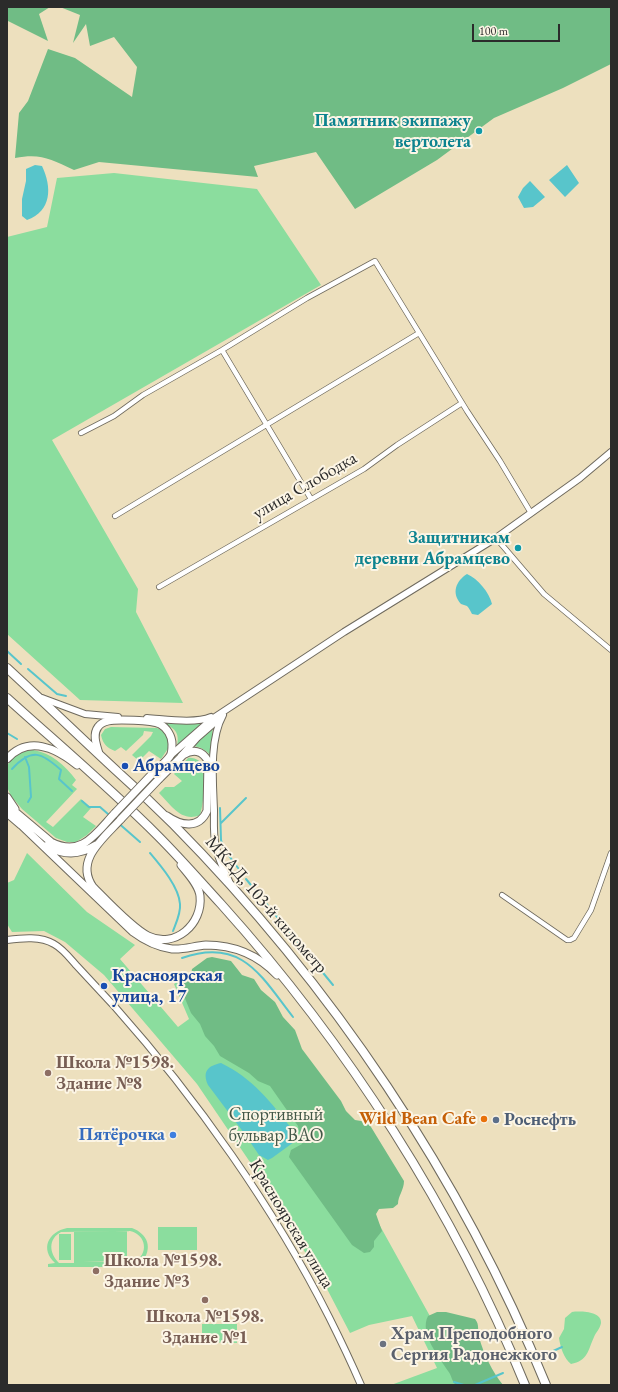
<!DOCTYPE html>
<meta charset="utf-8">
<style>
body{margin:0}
#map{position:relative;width:618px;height:1392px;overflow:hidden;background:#ede0be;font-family:"EB Garamond",serif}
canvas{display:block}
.frame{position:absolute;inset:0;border:8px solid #2b2b2b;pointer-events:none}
.scale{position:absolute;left:472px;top:24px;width:88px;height:18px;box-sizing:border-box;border:2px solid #2b2b2b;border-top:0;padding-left:5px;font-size:12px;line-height:14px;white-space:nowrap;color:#2b2b2b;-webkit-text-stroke:3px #fcf5e5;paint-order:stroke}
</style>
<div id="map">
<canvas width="618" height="1392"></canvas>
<div class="frame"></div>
<div class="scale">100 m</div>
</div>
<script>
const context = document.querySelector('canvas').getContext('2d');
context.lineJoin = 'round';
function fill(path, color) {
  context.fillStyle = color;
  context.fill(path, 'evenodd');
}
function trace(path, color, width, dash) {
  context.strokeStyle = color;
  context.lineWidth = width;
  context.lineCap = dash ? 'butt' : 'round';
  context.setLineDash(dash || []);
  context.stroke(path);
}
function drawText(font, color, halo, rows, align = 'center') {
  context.font = font + ' "EB Garamond",serif';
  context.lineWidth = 4;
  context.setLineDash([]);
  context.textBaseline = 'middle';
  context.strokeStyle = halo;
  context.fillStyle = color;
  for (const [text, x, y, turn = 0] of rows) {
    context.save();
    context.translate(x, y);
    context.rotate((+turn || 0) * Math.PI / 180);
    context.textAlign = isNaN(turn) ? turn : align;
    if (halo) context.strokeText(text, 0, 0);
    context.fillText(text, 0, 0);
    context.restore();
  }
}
fill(new Path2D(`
 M114 173 257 189 321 285 52 440 138 589 136 612 183 703 80 700 7 634V237L47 227 57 178Z
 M163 722H204L177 746C180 731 174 729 163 722Z
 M213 726 211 748V756C206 750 201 747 193 746Z
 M111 727 157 728 164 732 169 740V747L161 759 149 751 139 761 132 755 151 736 153 732 144 731 143 735 126 751 121 747 115 751C107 748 103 744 101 735L105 729Z
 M33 750C51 753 65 765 76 780L72 785 77 789 46 822 53 827 81 799 91 808 83 817 96 826 87 835 76 842H67L56 838 22 809 11 796 7 787V766L12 758 22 752Z
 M188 758C194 757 203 761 205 769 206 776 203 808 200 815 182 823 171 805 159 793L165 787H174L182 781 174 774Z
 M27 853 87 912 135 945 120 959 178 1027 189 1019 174 984 189 973 273 1051 369 1206 431 1318 499 1385H391L437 1368 412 1316 369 1325 350 1333 326 1287 256 1171 197 1084 104 975 65 942 44 931 12 932 7 924V883L14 880Z
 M158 1227H197V1250H158Z
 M67 1228H132C148 1234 153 1248 142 1262L149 1263V1267H48V1264L55 1263C40 1249 48 1232 67 1228ZM127 1231 74 1232V1263H59C49 1253 48 1239 61 1232L130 1231C146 1234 150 1255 133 1262H83L127 1261Z
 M59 1234H71V1260H59Z
 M572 1312C580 1311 602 1311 601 1323 600 1329 596 1332 594 1337 588 1350 588 1361 571 1364 564 1359 560 1346 559 1338L564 1329 565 1318Z
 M202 1324H237V1343L202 1342Z`), '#8bdd9e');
fill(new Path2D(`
 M7 7H50L39 14 48 41 8 21Z
 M60 7H611V64L563 88 494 118 437 160 355 209 316 152 254 166 258 177 99 162 74 170C50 159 41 153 15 158L19 113 28 101 48 49 75 58 132 97 137 67 114 37 90 46 86 24 73 43 80 15Z
 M212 957 231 961 242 975 254 979 261 990 275 1002 283 1017 295 1030 302 1049 341 1101 346 1111 355 1120 367 1122 371 1127 404 1181C404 1190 398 1196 398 1204L393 1208 379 1209 376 1214 382 1231 374 1241V1247L370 1252 364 1253 352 1245 289 1157 291 1150 302 1144 298 1126 270 1086 258 1081 249 1073 220 1056 214 1046 205 1036 200 1024 191 1013 179 984 191 975 192 969 207 958Z
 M437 1312H446L475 1319C480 1325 477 1330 479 1337 484 1355 492 1371 503 1385H456C451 1380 452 1376 448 1371 439 1357 419 1333 428 1316Z`), '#70bc85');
fill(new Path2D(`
 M35 165 42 166C52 187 52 211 27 220L22 216V199L26 181V169Z
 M567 165 579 183 565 197 549 180Z
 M530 181 545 197 533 207 524 208 518 197 523 188Z
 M467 574C478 579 489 592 492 604L478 615 472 614C471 612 469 608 467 606 465 605 463 605 461 604 451 593 456 581 467 574Z
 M221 1063C252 1078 271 1102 292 1129L295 1136 294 1142 272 1158 268 1160 259 1155 244 1133 208 1085C202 1071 208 1066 221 1063Z`), '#58c5cb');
trace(new Path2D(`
 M7 651 21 664
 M28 669 57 694 66 696
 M7 733 17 739
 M25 757 29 767 31 797 28 802
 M12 769C32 747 42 753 61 770L59 779 72 791
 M82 801 89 807H100L140 842
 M220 808 221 840 224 849 241 872
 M221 823 246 798
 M150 853C161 866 179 887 180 904 181 913 176 923 173 931
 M246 879 333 985
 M182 958C242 937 261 976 293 1017
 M551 1352 562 1347
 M454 1382 464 1385
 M475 1385 503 1373`), '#58c5cb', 2);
const minor = new Path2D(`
 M222 350 311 499
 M81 433 114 416 143 395 222 350 307 298 375 261 467 411 500 461 531 513
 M115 516 419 333
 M496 538 544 594 611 650
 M159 587 364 469 397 445 462 403
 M502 895 567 940H570L574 938 591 910 611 853`);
const tertiary = new Path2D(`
 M42 698 85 714 118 717
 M223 715C209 740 213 782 214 810 214 822 213 835 216 847 218 859 224 870 229 881
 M147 718C164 719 195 724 211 717
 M171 755 212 719 344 632 496 538 580 478 611 452
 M181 756 197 738 220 718
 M7 940C22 938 41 936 54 944 63 949 69 957 76 965 89 979 102 993 115 1007 196 1098 274 1208 329 1317 340 1339 351 1362 361 1385`);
const secondary = new Path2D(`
 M99 754C97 746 92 735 98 727 100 724 104 722 108 721 116 719 152 720 160 724 167 728 172 736 172 744 172 748 172 753 170 756 166 762 158 768 153 773
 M7 759C28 735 56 748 77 765
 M159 779 183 755C193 749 202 750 208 761L207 811C199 829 181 826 167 816
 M7 797 15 809
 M7 805 51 842C82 858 96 833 115 813
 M7 813 21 825
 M121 819C104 838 74 860 93 887 107 901 132 928 148 936 175 949 203 924 200 896 199 885 188 874 181 865
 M18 822 133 932C145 941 157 947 172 949 183 950 194 946 206 945 233 945 258 955 277 975
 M46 846C64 855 78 856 96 845`);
const trunk = new Path2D(`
 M7 668C45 703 82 739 120 774 138 790 156 807 173 824 331 984 461 1176 546 1385
 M7 698C58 744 110 788 158 836 180 858 200 881 221 904 347 1044 454 1210 525 1385`);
trace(minor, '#6f6a5e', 6);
trace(tertiary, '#6f6a5e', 8);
trace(secondary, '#6f6a5e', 9);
trace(trunk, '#6f6a5e', 10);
trace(minor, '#fff', 4.5);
trace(tertiary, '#fff', 6);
trace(secondary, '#fff', 7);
trace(trunk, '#fff', 8);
const secondaryBridge = new Path2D(`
 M115 813 153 773
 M121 819 159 779`);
trace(secondaryBridge, '#6f6a5e', 9, []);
trace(secondaryBridge, '#fff', 7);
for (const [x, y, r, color] of [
 [479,131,4,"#0f9aa8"],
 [518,548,4,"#0f9aa8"],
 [125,766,4,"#1a4fb4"],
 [104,986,4,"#1a4fb4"],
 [48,1073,4,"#8d6e63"],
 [484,1119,4,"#e8710a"],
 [496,1120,4,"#5c6f8a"],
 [173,1135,4,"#3f7fe0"],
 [96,1271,4,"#8d6e63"],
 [205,1300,4,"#8d6e63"],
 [383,1344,4,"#6b7280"]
]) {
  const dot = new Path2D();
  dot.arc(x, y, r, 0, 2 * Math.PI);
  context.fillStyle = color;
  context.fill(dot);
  trace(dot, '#fcf5e5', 1.5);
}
drawText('bold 18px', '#0d838f', '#fcf5e5', [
 ["Памятник экипажу",471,121],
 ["вертолета",471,142],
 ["Защитникам",510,538],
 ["деревни Абрамцево",510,559]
], 'right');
drawText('18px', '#2b2b2b', '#fcf5e5', [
 ["улица Слободка",305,486,-30],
 ["МКАД, 103-й километр",266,905,49],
 ["Красноярская улица",291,1224,59]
]);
drawText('bold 18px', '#164399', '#fcf5e5', [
 ["Абрамцево",133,766],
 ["Красноярская",112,976],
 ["улица, 17",112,997]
], 'left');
drawText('bold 18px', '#785e54', '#fcf5e5', [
 ["Школа №1598.",56,1063],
 ["Здание №8",56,1084],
 ["Школа №1598.",104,1261],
 ["Здание №3",104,1282],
 ["Школа №1598.",205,1317,"center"],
 ["Здание №1",205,1338,"center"]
], 'left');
drawText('18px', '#435848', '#fcf5e5', [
 ["Спортивный",276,1115],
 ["бульвар ВАО",276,1136]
]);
drawText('bold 18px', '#c56008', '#fcf5e5', [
 ["Wild Bean Cafe",476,1119]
], 'right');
drawText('bold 18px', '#4e5e75', '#fcf5e5', [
 ["Роснефть",504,1120]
], 'left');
drawText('bold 18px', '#366cbe', '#fcf5e5', [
 ["Пятёрочка",165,1135]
], 'right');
drawText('bold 18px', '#5b616d', '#fcf5e5', [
 ["Храм Преподобного",391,1334],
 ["Сергия Радонежкого",391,1355]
], 'left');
</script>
